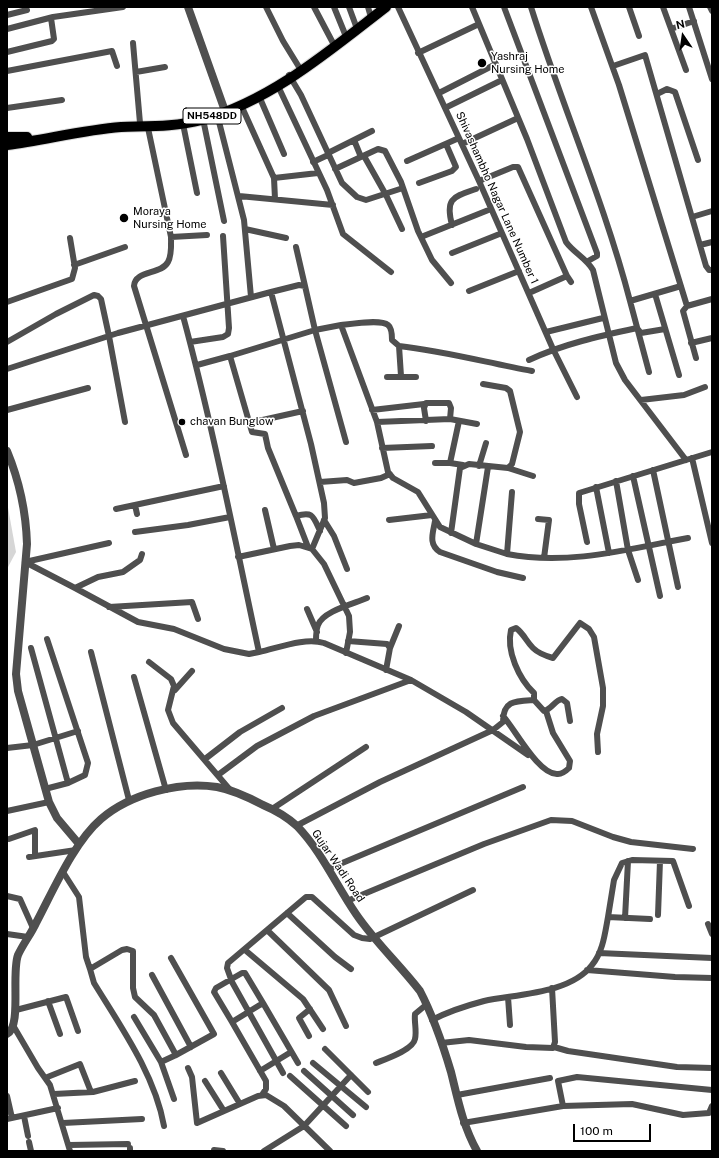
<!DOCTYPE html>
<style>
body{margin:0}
#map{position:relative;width:719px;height:1158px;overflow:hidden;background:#fff;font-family:"Public Sans",sans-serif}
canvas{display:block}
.frame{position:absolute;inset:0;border:8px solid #000;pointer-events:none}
.north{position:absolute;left:663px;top:16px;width:40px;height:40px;-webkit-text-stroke:3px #fff;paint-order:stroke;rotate:347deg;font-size:11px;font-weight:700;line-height:16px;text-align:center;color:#000}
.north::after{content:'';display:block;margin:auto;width:14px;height:18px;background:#000;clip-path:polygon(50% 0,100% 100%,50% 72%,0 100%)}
.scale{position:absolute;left:573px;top:1124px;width:78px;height:18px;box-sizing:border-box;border:2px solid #000;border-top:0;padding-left:5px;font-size:12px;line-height:14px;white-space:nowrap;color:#000;-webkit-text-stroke:3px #fff;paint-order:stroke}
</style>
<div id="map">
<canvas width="719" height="1158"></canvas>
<div class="frame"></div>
<div class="north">N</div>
<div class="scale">100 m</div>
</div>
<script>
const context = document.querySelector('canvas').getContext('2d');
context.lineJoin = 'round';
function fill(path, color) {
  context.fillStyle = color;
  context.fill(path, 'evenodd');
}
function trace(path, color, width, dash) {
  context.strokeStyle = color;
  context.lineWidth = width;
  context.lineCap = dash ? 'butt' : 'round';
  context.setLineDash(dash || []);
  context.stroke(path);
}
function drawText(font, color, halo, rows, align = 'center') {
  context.font = font + ' "Public Sans",sans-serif';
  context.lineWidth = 3;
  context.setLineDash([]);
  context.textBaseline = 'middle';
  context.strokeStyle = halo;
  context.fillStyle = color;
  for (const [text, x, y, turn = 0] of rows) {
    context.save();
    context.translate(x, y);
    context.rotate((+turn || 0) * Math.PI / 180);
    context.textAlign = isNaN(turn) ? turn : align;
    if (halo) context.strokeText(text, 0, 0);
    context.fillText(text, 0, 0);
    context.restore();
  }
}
fill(new Path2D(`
 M7 502 16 552 7 569Z`), '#d6d6d6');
const trunk = new Path2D(`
 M7 137H27
 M7 145C45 140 83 130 121 127 148 126 174 127 202 120 272 100 329 51 386 7`);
trace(trunk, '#dbdbdb', 12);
trace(new Path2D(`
 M266 7 283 41 299 67
 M314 7 333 43
 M334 7 345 34
 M349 7 356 26
 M368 7 370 14
 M398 7 479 181 553 349 577 397
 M472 7 527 139 566 242C574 253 586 258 593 270L616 363 625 380 686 460
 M504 7 597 253V256L588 261
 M531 7C562 106 604 201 630 301L681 286
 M591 7 619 85 687 306
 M629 7 639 36
 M663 7 686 70
 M689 7 712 79
 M710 7 712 11
 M7 15 27 10
 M7 29 53 17 123 7
 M671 29 694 21
 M133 43 140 123
 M7 52 52 41 54 39 51 18
 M418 53 479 24
 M613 66 645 55 706 266 709 270H712
 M7 71 112 51 117 66
 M136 72 165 67
 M289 75 301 95 342 183 357 197 366 200 403 188
 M278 86 327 190 343 234 391 272
 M439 93 496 64
 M657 94 667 89 675 92 698 160
 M259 96 284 154
 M241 105 274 178 318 173
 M7 108 62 100
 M445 108 502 80
 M217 114 244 220 251 297
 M203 119 224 221
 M183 124 197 193
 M148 128 171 237 207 235
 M354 140 361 157
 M462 144 518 118
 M328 153 372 131
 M364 156 386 195 402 229
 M407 161 459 138
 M313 162 328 155
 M335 169 378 149 385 151 401 182 418 231 432 260 451 283
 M274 178 275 199
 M479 181 513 167H518L567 276 571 282
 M419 183 452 171 456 167 446 144
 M239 196 333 205
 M692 217 712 211
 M452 225C445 198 453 197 476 189
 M245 229 286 238
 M171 237C171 244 172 255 168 262 161 275 135 270 134 286L186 455
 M421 237 491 209
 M700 245 712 242
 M296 247 305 286
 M452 253 502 233
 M74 265 125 247
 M469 291 519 271
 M271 292 311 444 324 503 325 518 312 549
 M529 293 567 276
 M655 294 679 375
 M630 301 649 372
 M7 302 72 279 75 268 70 238
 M183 316C213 427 235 540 259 652 278 648 305 637 324 643L411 680 466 712 528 755
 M341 325C350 324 381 319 388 325 392 328 392 336 392 340L399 346C444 351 488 363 532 371
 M546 332 603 318
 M7 342 56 314 94 295 98 296 101 299 109 336 125 422
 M190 342 223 337 228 334 229 328 223 236
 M691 343 712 338
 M399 346 401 376
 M230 356 315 330 346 442
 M696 358 683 311 687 306 712 299
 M529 360C563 344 600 336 637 328L641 333 665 329
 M197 365 230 356 252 432 265 434 268 448 296 516C313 511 313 516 320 531
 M7 369 118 333 271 292 299 285 305 286 315 330 341 325 377 422 388 472 393 478 418 492 440 527 476 544 507 554 512 492
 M387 377H416
 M641 400 684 395 705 387
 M7 410 88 388
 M372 410 424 404
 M426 421 424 408 426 403H449L451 408 450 419
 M377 422 450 419 477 424
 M249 423 303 411
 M382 448 432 446
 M692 458 712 543
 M435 463H450L463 465
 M450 463 459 421
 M479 466 486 443
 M508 468 533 476
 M653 470 678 587
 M633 476 660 596
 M616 481 628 550 638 580
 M320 482 347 480 354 483 381 478 390 474
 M596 487 609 553
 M135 505 137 514
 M116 509 224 486
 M265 510 274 549
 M296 516 308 547
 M538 519 549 520 544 558
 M324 520 334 536 347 569
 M389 520 432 515
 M435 521C433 533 428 544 440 552L497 572 523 578
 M135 532 188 525 230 517
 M451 533 460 468 469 464 508 468 512 464 520 432 510 391 506 388 483 384
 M587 542 579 504V493L712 452
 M476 544 488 467
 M507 554C568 566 629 549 688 538
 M238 557 290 546 299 545 312 549 324 564 349 616 350 632 346 653
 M25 562 75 588 98 577 123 572 140 560 142 554
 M25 562 109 543
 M75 588 138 622 174 629 224 649 249 654 259 652
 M109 607 192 602 198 619
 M307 609 317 632
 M316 641C316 636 316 630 318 625 323 611 353 604 367 598
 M348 641 387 644 390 648 386 670
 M31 648 68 783
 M390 648 399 626
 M91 652 129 800
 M149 662 171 679 174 686 168 710 173 723 231 791
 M134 677 166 790
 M175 690 192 671
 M534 700V693C519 679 506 651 511 630L516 628C524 634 526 641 533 648 538 653 546 656 553 658L580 623 589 629 594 637 603 688V706L597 734 598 752
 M503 716C515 729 539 776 558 774 563 774 566 771 569 768L570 761 553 733 546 711
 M7 748 33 745 78 731
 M205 759 240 732 282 708
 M218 775 257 746 314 716 411 680
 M45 789 68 783 85 775 88 763 47 639
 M272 809 366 747
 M7 811 49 802
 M296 826 380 782 493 730 503 722C503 700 516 701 534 700L544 711C552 709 555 700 562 699L567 703 570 721
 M9 839 35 830V856
 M29 857 76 850
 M328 869 523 787
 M63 872 79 897 86 957 90 969 122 950 127 949 133 951V988L135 997 154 1015 176 1055 214 1034 171 958
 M7 896 20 899 33 928
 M347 901 484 844 551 820 572 821 613 837 631 842 693 849
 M287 913 335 957 351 969
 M658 915 660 861
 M608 917 614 880 622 863 632 860 673 861 689 906
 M625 918 628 861
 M708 924 712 934
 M267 930 329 990 346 1026
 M7 934 28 937
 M245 950 303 999 323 1029
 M599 953 712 958
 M90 969 94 983C121 1027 155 1075 164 1126
 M587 970 675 977 712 978
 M152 975 191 1047
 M508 997 510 1025
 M48 1001 60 1034
 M16 1010 66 997 78 1031
 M134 1017 161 1062
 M432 1020C449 1011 465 1006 484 1001 516 994 570 994 592 965 603 952 605 933 608 917L650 919
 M232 1022 214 992 216 988 242 973H245L263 1003
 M14 1027 38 1068 50 1085 70 1151
 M309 1036 299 1018 310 1009
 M441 1043 469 1040 526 1047 553 1048 555 1042 552 988
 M554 1047 568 1051 677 1067 712 1068
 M325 1049 368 1092
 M313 1063 366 1107
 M376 1063C386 1059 413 1050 415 1039 417 1031 414 1022 415 1014L427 1004
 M188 1068 192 1077 197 1123 258 1096 266 1095 284 1106 330 1151
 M260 1071 291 1052
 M304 1071 353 1115
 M221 1073 240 1104
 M283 1073 232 982 227 968 228 963 306 897H312L354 935 362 938 370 939 473 890
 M290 1076 346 1126
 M45 1078 80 1064 91 1092
 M205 1081 224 1111
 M54 1094 93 1092 135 1081
 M262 1095 266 1089V1081L232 1022 263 1003 298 1063
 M457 1095 550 1078
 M7 1096 12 1118
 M174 1099 161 1062 176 1055
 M563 1106 558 1081 577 1077 712 1090
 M24 1116 28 1136
 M7 1119 58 1108
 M63 1123 142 1119
 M463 1123 563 1106 632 1104 683 1115 709 1113 712 1106
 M29 1142 31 1151
 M69 1145 128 1144
 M214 1150 223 1151
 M130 1151V1148
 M264 1151 304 1126 351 1075`), '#4f4f4f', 6);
trace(new Path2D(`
 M188 7 225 111
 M7 451C19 480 26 512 27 544L16 674 18 691 49 802 57 818 79 844
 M7 1034C22 1027 11 973 18 955 23 944 31 934 36 923 53 891 74 842 101 819 130 794 179 781 217 787 233 790 248 797 263 805 275 810 287 817 297 826 322 852 336 885 356 914 375 942 400 965 420 991 433 1016 443 1045 451 1072 458 1100 463 1126 477 1151`), '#4f4f4f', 8);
trace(trunk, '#000', 10);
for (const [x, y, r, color] of [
 [482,63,5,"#000"],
 [124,218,5,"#000"],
 [182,422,4,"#000"]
]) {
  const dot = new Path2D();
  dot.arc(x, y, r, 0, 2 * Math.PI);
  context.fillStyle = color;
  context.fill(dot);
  trace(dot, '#fff', 1.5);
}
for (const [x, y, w] of [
 [212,116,58]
]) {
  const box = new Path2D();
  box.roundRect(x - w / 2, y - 8, w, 16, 3);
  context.fillStyle = '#fff';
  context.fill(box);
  trace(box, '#000', 1);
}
drawText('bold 10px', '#000', null, [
 ["NH548DD",212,116]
]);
drawText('11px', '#000', '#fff', [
 ["Yashraj",491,57],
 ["Nursing Home",491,70],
 ["Moraya",133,212],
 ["Nursing Home",133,225],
 ["chavan Bunglow",190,422]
], 'left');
drawText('11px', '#000', '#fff', [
 ["Shivashambho Nagar Lane Number 1",497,198,66],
 ["Gujar Wadi Road",338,866,56]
]);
</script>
